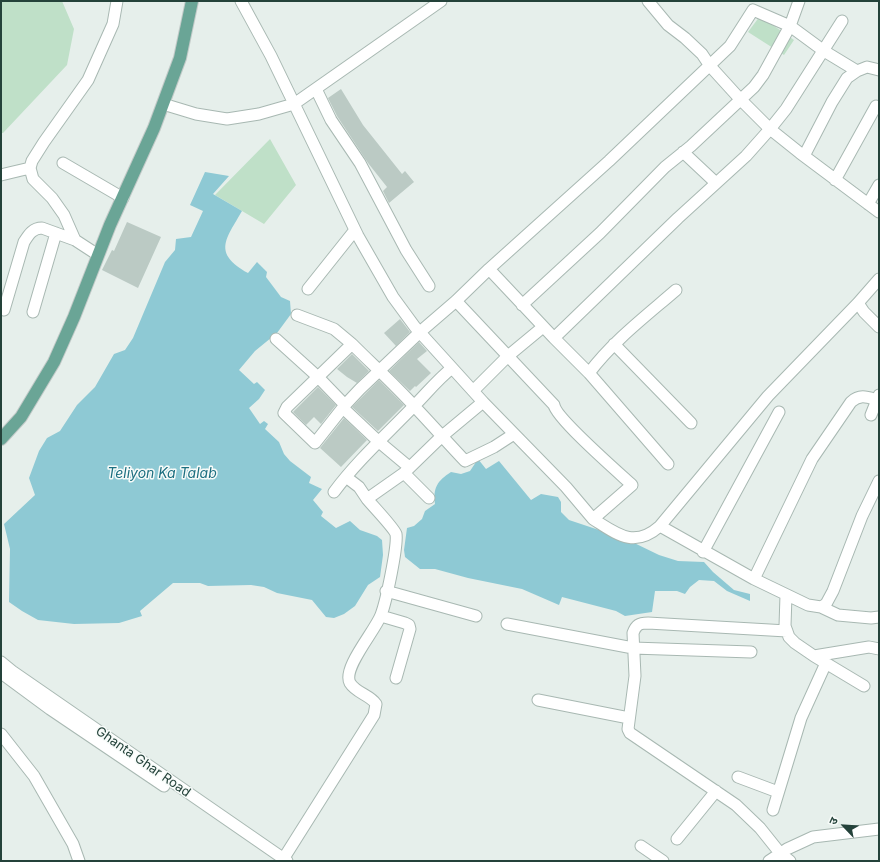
<!DOCTYPE html>
<meta charset="utf-8">
<style>
body{margin:0}
#map{position:relative;width:880px;height:862px;overflow:hidden;background:#e6efeb;font-family:Inter,"Noto Sans Devanagari",sans-serif}
canvas{display:block}
.frame{position:absolute;inset:0;border:2px solid #24423a;pointer-events:none}
.north{position:absolute;left:824px;top:806px;width:40px;height:40px;-webkit-text-stroke:3px #f7fbf9;paint-order:stroke;rotate:295deg;font-size:11px;font-weight:700;line-height:16px;text-align:center;color:#24423a}
.north::after{content:'';display:block;margin:auto;width:14px;height:18px;background:#24423a;clip-path:polygon(50% 0,100% 100%,50% 72%,0 100%)}
</style>
<div id="map">
<canvas width="880" height="862"></canvas>
<div class="frame"></div>
<div class="north">उ</div>
</div>
<script>
const context = document.querySelector('canvas').getContext('2d');
context.lineJoin = 'round';
function fill(path, color) {
  context.fillStyle = color;
  context.fill(path, 'evenodd');
}
function trace(path, color, width, dash) {
  context.strokeStyle = color;
  context.lineWidth = width;
  context.lineCap = dash ? 'butt' : 'round';
  context.setLineDash(dash || []);
  context.stroke(path);
}
function drawText(font, color, halo, rows, align = 'center') {
  context.font = font + ' Inter,sans-serif';
  context.lineWidth = 3;
  context.setLineDash([]);
  context.textBaseline = 'middle';
  context.strokeStyle = halo;
  context.fillStyle = color;
  for (const [text, x, y, turn = 0] of rows) {
    context.save();
    context.translate(x, y);
    context.rotate((+turn || 0) * Math.PI / 180);
    context.textAlign = isNaN(turn) ? turn : align;
    if (halo) context.strokeText(text, 0, 0);
    context.fillText(text, 0, 0);
    context.restore();
  }
}
fill(new Path2D(`
 M1 1H62L74 29 67 65 3 133H1Z
 M760 16 794 40 784 55 748 32Z
 M270 139 296 185 264 224 215 195Z`), '#bfe0c8');
fill(new Path2D(`
 M205 172 229 176 213 194 242 211C226 239 212 253 248 273L257 262 267 272 266 277 281 297 290 301 291 314 277 333 255 351 239 370 254 384 257 382 265 390 259 399 249 408 260 424 264 421 268 424 265 429 279 442 284 454 290 461 311 477 309 483 322 489 313 500 323 512 321 516 336 528 350 521 360 530 377 536 382 540 383 555 380 577 368 585 355 606 344 614 334 618 326 617 312 600 277 593 264 587 251 585 208 586 200 583H173L140 611 142 616 119 623 74 624 38 620 22 611 9 602 10 549 4 524 35 495 29 478 39 451 47 438 60 431 77 405 95 387 114 354 125 350 133 338 165 262 175 250 176 239 191 237 203 211 190 205Z
 M478 459 486 469 499 461 531 500 541 494 558 497 561 502V512L569 520 626 539 659 555 678 561 704 562 713 572 734 590 750 594V601L727 591 714 581 699 580 690 587 685 594 677 591H655L652 612 625 616 616 611 562 597 559 605 522 589 468 578 435 569H420L405 557 404 550 407 528 414 526 422 519 425 511 435 504C433 488 437 481 451 472L461 474 470 471Z`), '#8ec9d4');
fill(new Path2D(`
 M341 89 363 125 402 174 405 171 414 182 389 203 383 191 387 187 368 163 337 116 328 98Z
 M127 222 161 237 138 288 102 270 112 250 114 251Z
 M400 319 410 332 396 346 384 333Z
 M419 342 427 351 417 359 431 373 416 387 415 386 410 391 389 371Z
 M352 354 369 371 357 383 347 377 337 369Z
 M379 380 404 405 378 431 352 407Z
 M318 387 336 405 321 424 314 417 306 425 293 412Z
 M344 418 367 440 341 467 320 448Z`), '#bbcac4');
const minor = new Path2D(`
 M241 1 271 56 358 236 393 297 415 327 483 402
 M842 21 786 109 770 129 800 153 879 212
 M316 89 331 120 360 163 406 250 429 286
 M163 104 196 114 227 119 259 114 294 104 441 1
 M683 152 716 183
 M804 156 832 102 847 78 857 71 867 67 879 70
 M63 163 123 198
 M1 175 30 168
 M835 180 876 106
 M868 204 879 185
 M98 255 75 240 64 215 52 198 33 179 30 168 32 161 44 142 88 80 113 24 117 1
 M489 269 554 338 678 218 746 156 770 129 740 99 710 66 702 54 685 38 668 25 648 1
 M308 289 355 230
 M858 303 864 312 879 327
 M522 305 600 233 665 167 691 146 754 87 763 75 790 26 824 51 857 71
 M4 310 24 242C29 234 33 228 42 228L75 240
 M33 312 56 233
 M297 315 334 329 352 344
 M554 338 589 373C613 341 646 316 676 290
 M276 339 318 377 345 405
 M614 344 691 423
 M589 373 668 464
 M473 391 508 356 543 327
 M343 408 378 441 409 467
 M871 415 879 395
 M514 434 494 447 465 461C448 443 432 425 415 407 395 385 373 365 352 344L287 407 284 413 315 443 345 405 360 389 420 332 456 301 489 269 609 161 730 46 753 10 790 26 799 1
 M404 473 429 498
 M346 477 359 487 367 499
 M334 492C357 461 386 435 413 407 427 393 437 380 452 368
 M593 519C617 534 634 549 660 526L768 396 858 303 879 279
 M660 526 754 579 808 605 821 607 826 604 833 591 862 516 879 481
 M703 552 779 412
 M754 579 812 459 851 402C860 394 867 397 877 400
 M386 591 476 616
 M786 595 785 626 789 637 795 643 814 656 864 686
 M821 607 838 615 871 618 879 617
 M381 616 405 623 409 625 410 629 396 678
 M507 624 633 648 751 652
 M787 631 648 623C639 623 636 625 633 633L635 676 628 729 630 733 736 805 760 828 780 853 790 861
 M814 656 869 647 879 649
 M1 662 12 671 287 861
 M1 673 50 709 164 786
 M538 700 629 718
 M1 734 34 776 73 844 79 861
 M738 777 778 792
 M773 810 801 718 826 663
 M677 839 716 791
 M641 846 663 861
 M282 861 374 715 376 704C370 695 356 693 350 683 342 668 375 631 381 615 386 602 398 546 396 534 394 528 372 505 367 499L404 473 441 437 483 402 566 487 593 519 632 485C619 473 556 418 554 405L456 301
 M769 861 787 849 813 837 879 829`);
const major = new Path2D(`
 M1 439 21 417 54 362 74 317 110 225 154 128 180 58 192 1`);
trace(minor, '#a8b8b2', 13);
trace(major, '#c2cac8', 14);
trace(minor, '#fff', 11);
trace(major, '#6aa596', 12);
drawText('13px', '#24423a', '#f7fbf9', [
 ["Ghanta Ghar Road",143,762,35]
]);
drawText('italic 14px', '#1c6f80', '#f7fbf9', [
 ["Teliyon Ka Talab",162,474]
]);
</script>
